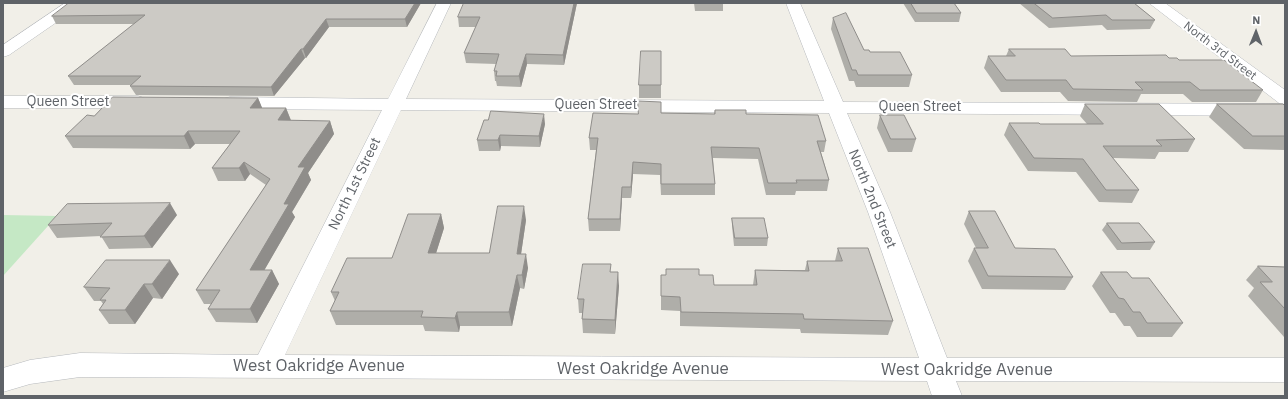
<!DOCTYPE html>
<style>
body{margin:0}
#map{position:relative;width:1288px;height:399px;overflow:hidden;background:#f1efe8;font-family:"IBM Plex Sans",sans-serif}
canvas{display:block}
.frame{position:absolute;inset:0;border:4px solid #5f6368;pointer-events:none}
.north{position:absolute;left:1236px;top:12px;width:40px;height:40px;-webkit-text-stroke:3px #fff;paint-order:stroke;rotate:1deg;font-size:11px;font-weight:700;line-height:16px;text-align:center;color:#5f6368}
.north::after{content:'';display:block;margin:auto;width:14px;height:18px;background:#5f6368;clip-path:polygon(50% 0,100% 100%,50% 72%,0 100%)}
</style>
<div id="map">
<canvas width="1288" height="399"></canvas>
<div class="frame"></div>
<div class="north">N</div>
</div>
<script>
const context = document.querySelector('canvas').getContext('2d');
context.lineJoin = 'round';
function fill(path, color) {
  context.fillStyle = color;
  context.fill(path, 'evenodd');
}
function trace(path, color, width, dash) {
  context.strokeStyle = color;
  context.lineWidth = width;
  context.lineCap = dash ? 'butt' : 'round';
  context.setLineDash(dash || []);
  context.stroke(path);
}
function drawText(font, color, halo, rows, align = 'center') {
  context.font = font + ' "IBM Plex Sans",sans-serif';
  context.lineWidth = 4;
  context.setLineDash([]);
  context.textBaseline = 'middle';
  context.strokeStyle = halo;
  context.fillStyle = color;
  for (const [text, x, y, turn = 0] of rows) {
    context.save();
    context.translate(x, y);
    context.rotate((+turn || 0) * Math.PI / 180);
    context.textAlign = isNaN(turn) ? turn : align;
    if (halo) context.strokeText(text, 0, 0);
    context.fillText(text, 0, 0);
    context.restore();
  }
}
fill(new Path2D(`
 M3 215 57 216 3 276Z`), '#c5e8c5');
const minor = new Path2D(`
 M65 3H82L80 6 9 55 3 57V45Z
 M437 3H451L406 99 824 101 786 3H800L843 102 1285 104 1279 103 1149 3H1165L1285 90V116L847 113 890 212 947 358H1285V382L956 381 962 396H932L927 381 80 377 30 384 3 392V368L30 360 80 353 258 355 382 110 230 109 223 107 221 103 223 99 230 97 388 99ZM401 110 829 113 868 212 919 358 285 355Z
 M3 96H138L144 98 147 102 144 106 138 108H3Z`);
trace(minor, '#b5b8bc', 1);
fill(minor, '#fff');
fill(new Path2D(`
 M421 3 407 27H329L306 58H305L274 96 136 95 130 86 132 85H74L68 76 134 24H56L52 16Z
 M577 3 564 65 527 64 521 87 497 86 496 81H495L494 71 496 64 466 63 464 53 476 27H459L458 17Z
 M694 3H723V11H695Z
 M903 3H954L961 13 959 22H915Z
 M1019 3H1134L1155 20 1150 29 1107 30 1102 25 1049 28Z
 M833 18 864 50 870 52 912 75 909 87H856L854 81H849L831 29Z
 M1009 49 1071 56 1169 58 1179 60 1263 90 1256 102H1192L1183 94H1141L1137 102 1068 101 1060 92H1001L984 68 988 56H1006Z
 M661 51V98H639V85Z
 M258 98 262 108H286L291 120 330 121 334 134 308 173 311 180 292 212 295 217 264 270H272L279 284 257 323 216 322 208 309 211 304H204L196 290 266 185 250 174 245 181H218L212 168 230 144H195L190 149 73 148 65 136 94 116Z
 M1085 104 1195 139 1188 152H1159L1155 159 1113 158 1139 190 1132 203 1099 202 1076 172 1028 171 1004 135 1009 123 1040 124H1087L1080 116Z
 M1217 104 1285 106V150L1244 149 1209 117Z
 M715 110 746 114 826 141 824 152H821L829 180 827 191H796L795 195H766L758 159 713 158 715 184V195H661L660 175 633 174 631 198H622L620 231H589L588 219 596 150H590L589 138 661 113 714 114Z
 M880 115 916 139 912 152H888L877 128Z
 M545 124 540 147 501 146 500 151H479L477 140Z
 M969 211 1015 248 1073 277 1065 290 982 289 968 261 974 248H976L964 224Z
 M441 214 444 228 436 253H489L526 220 521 254 528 268 524 289 520 288 512 326H460L459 332 425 331 423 325H336L330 311 335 301 331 292 392 258Z
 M177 215 152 248 109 249 101 236 57 238 48 225Z
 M732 218 768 238 767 246H734L732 226Z
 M1107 223 1155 242 1150 250H1117L1102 230Z
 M838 248 893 321 888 335 801 333 800 329 680 326V311L661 310V275H699L714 285H753L755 270H805L807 261H835Z
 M1258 266 1285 267V337H1284L1248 296 1254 288 1246 280Z
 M611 272 619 286 615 334 583 333 582 319V313H579L578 299Z
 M1101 272 1132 278 1183 323 1172 337H1137L1130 326H1124L1115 313H1110L1092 286Z
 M179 274 162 299 153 298 135 324H109L99 310 103 304 101 301H94L84 287Z`), '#afaea9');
fill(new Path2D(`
 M415 3H421L407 27 405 19Z
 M574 3H577L564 65 563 55Z
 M326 19 329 27 306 58 303 49Z
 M301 49 305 58 274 96 271 87Z
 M526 54 527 64 521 87 519 76Z
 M258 98 263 110 250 108Z
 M286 108 291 121 278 120Z
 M544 114 545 124 540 147 539 136Z
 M330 121 334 134 308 173 311 180 292 212 295 217 257 283 250 270 284 204 298 167Z
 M188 131 195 144 190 149 184 136Z
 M500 135 501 146 500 151 498 140Z
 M244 162 250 174 245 181 239 168Z
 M633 162V174L631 198V187Z
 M622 187V198L620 231V219Z
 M170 203 177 215 152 248 144 236Z
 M524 206 526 220 519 268 517 254Z
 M441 214 444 228 432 266 428 253Z
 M526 254 528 268 524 289 522 275Z
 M170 260 179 274 162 299 152 284Z
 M272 270 279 284 257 323 250 309Z
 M618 272 619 286 615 334V320Z
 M517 275 520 288 512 326 509 312Z
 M144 284 153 298 135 324 125 310Z
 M457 312 460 326 459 332 455 318Z`), '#8f8d8a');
const building = new Path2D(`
 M69 3H415L405 19H326L303 49H301L271 87 130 86 141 76H68L145 15 52 16Z
 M464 3H574L563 55 526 54 519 76H496L497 71H494L499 54 464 53 480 17H458Z
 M911 3H954L961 13H917Z
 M1034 3H1134L1155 20H1112L1106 15 1053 18Z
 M846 13 864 50H869L870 52H900L912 75H858L856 70H852L833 18Z
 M1009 49H1065L1071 56 1166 55 1169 58H1177L1179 60H1224L1263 90H1200L1190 82H1135L1143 90 1073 89 1066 80H1006L988 56H1015Z
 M641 51H661V85H639Z
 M113 97 258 98 250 108H286L278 120 330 121 298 167H305L284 204H289L250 270H272L250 309H208L220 290H196L270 179 244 162 239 168H212L240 131H188L184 136H65L87 115 94 116Z
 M638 101 661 102V113L715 114V110H746V114L818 115 826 141H817L829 180H796L797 183H768L759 148 711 147 715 184H661V164L633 162 631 187H622L620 219H588L598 138H589L593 113 638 114Z
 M1085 104H1159L1195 139 1156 140 1162 146H1103L1139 190H1106L1083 159 1034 158 1009 123H1039L1040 124H1103Z
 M1217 104H1283L1285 106V136H1253Z
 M491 111 544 114 539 136 500 135 498 140H477L484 120H488Z
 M880 115H904L916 139H891Z
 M170 203 144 236 100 237 112 223 48 225 67 204Z
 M498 206H524L517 254H526L522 275H517L509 312H457L455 318 421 317 423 311H330L339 292H331L347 258H392L408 214H441L428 253H489Z
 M969 211H995L1015 248 1055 249 1073 277 988 276 974 248H988Z
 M732 218H764L768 238H735Z
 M1107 223H1139L1155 242 1122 243Z
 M838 248H868L893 321 804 319 803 314 681 312 680 297 661 296V275H666V269H699V275H713L714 285H757L755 270 809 271 807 261H842Z
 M106 260H170L152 284H144L125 310H99L106 300H100L110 288 84 287Z
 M583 264H611L610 272H618L615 320 582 319 584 299H578Z
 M1258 266 1285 267V309L1260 282H1272Z
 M1101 272H1127L1132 278H1149L1183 323H1147L1140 312H1133L1124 299 1119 298Z`);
fill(building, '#cccac5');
trace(building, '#8f8d8a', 1);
drawText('12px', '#5f6368', '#fff', [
 ["North 3rd Street",1220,51,37]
]);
drawText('14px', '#5f6368', '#fff', [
 ["Queen Street",68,102],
 ["Queen Street",596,105],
 ["Queen Street",920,107],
 ["North 1st Street",355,184,-64],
 ["North 2nd Street",872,199,68]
]);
drawText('17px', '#5f6368', '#fff', [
 ["West Oakridge Avenue",319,366],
 ["West Oakridge Avenue",643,369],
 ["West Oakridge Avenue",967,370]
]);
</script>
